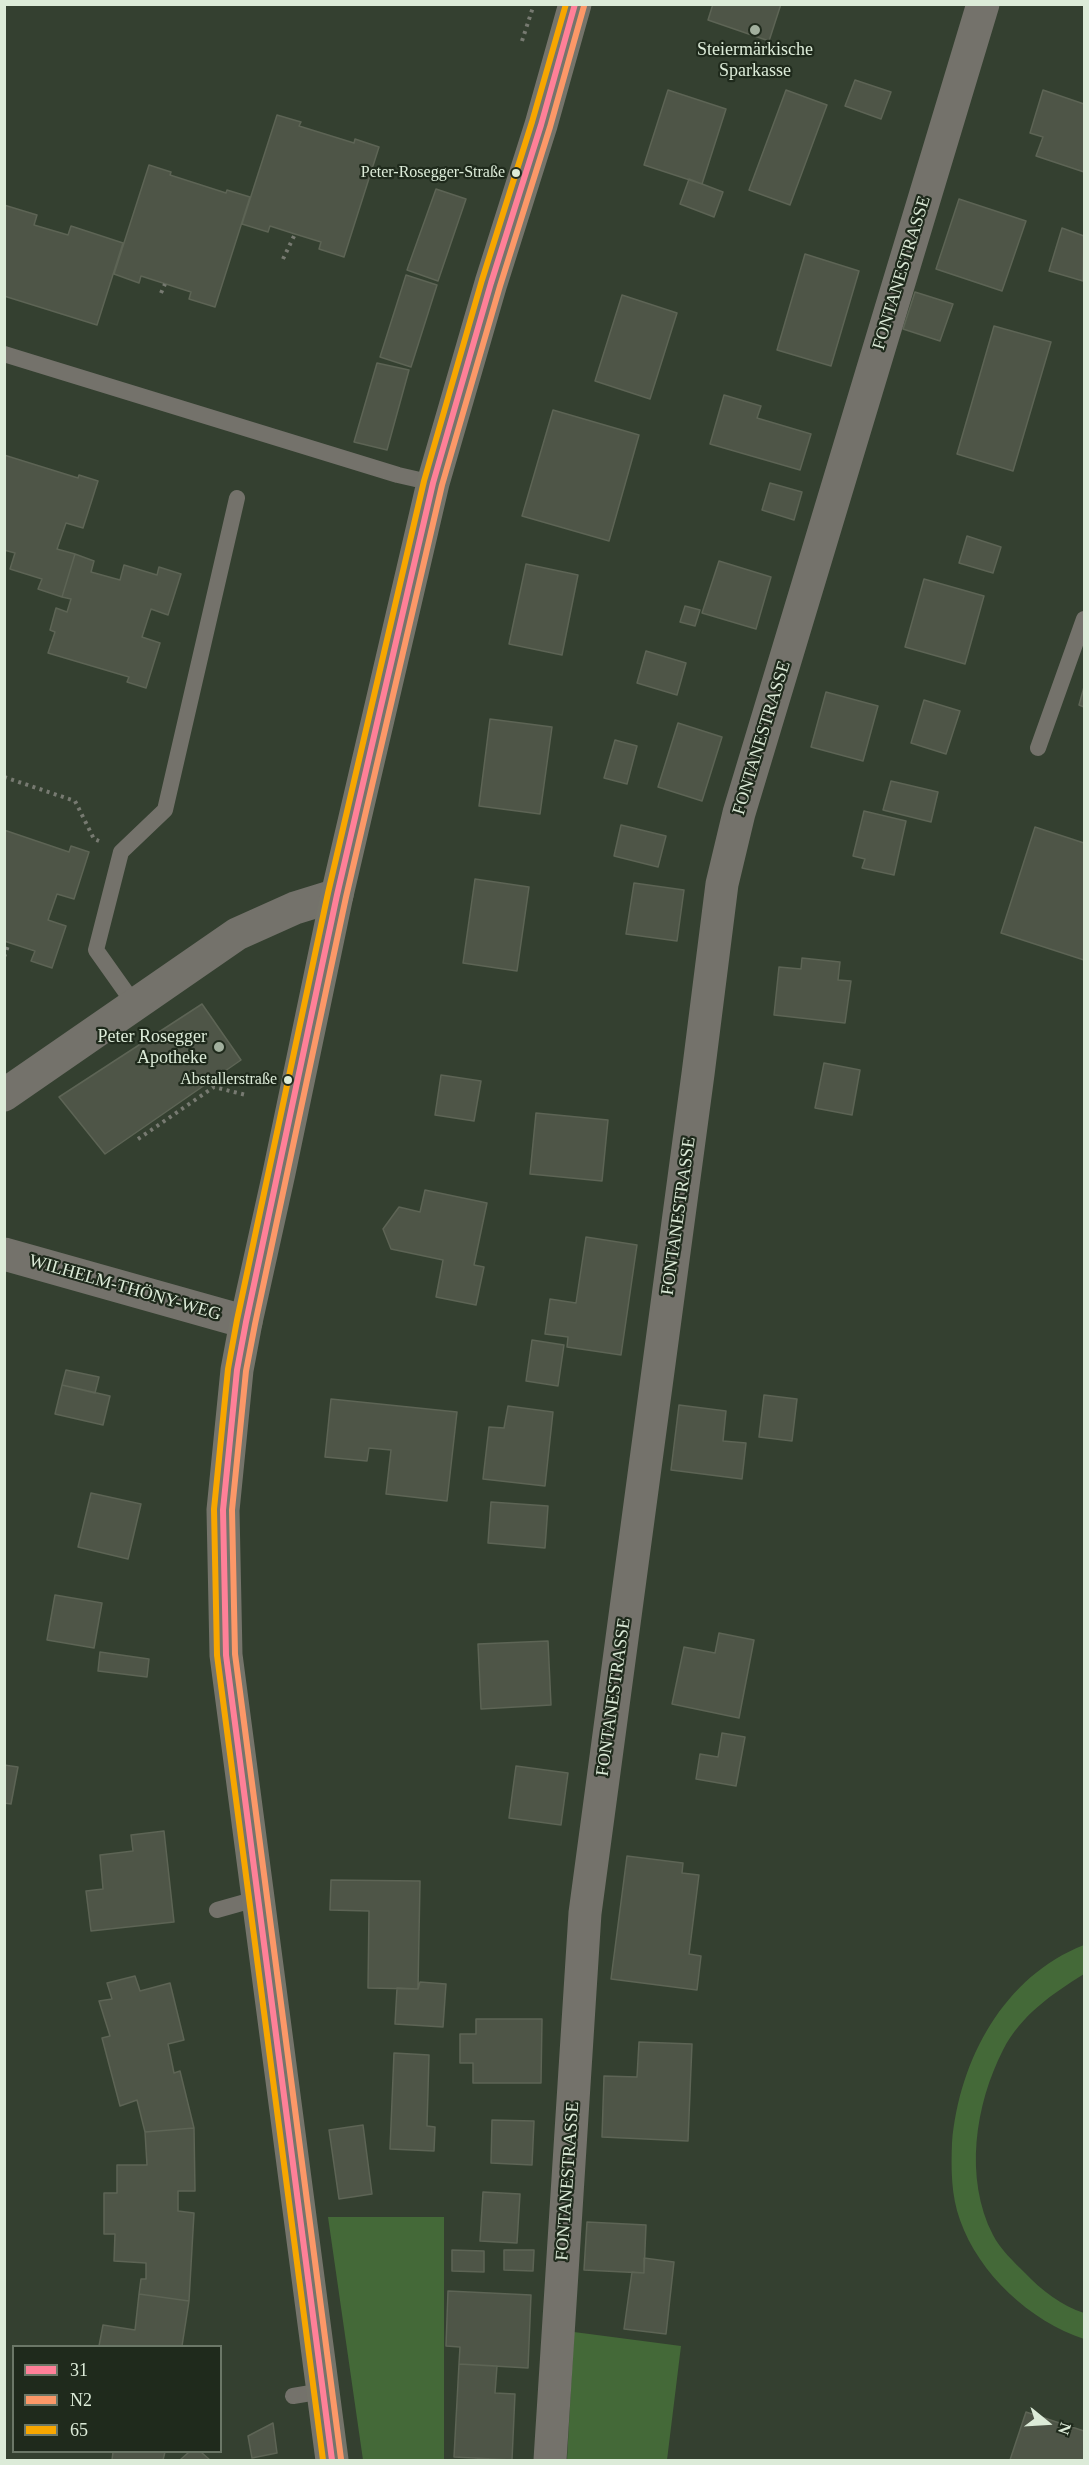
<!DOCTYPE html>
<meta charset="utf-8">
<style>
body{margin:0}
#map{position:relative;width:1089px;height:2465px;overflow:hidden;background:#344030;font-family:"Times New Roman",serif}
canvas{display:block}
.frame{position:absolute;inset:0;border:6px solid #dcebd8;pointer-events:none}
.legend{position:absolute;left:12px;top:2345px;width:210px;height:108px;box-sizing:border-box;background:#1f2a1c;border:2px solid #6b7767;margin:0;padding:8px 10px;list-style:none;font-size:18px;color:#dcebd8}
.legend li{display:flex;align-items:center;gap:12px;height:30px}
.legend b{width:30px;border:2px solid #6b7767}
.north{position:absolute;left:1017px;top:2393px;width:60px;height:60px;-webkit-text-stroke:4px #1f2a1c;paint-order:stroke;rotate:108deg;font-size:16px;font-weight:700;line-height:24px;text-align:center;color:#dcebd8}
.north::after{content:'';display:block;margin:auto;width:21px;height:27px;background:#dcebd8;clip-path:polygon(50% 0,100% 100%,50% 72%,0 100%)}
</style>
<div id="map">
<canvas width="1089" height="2465"></canvas>
<div class="frame"></div>
<ul class="legend">
<li><b style="height:8px;background:#ff8098"></b>31</li>
<li><b style="height:8px;background:#fc9868"></b>N2</li>
<li><b style="height:8px;background:#f7a600"></b>65</li>
</ul>
<div class="north">N</div>
</div>
<script>
const context = document.querySelector('canvas').getContext('2d');
context.lineJoin = 'round';
function fill(path, color) {
  context.fillStyle = color;
  context.fill(path, 'evenodd');
}
function trace(path, color, width, dash) {
  context.strokeStyle = color;
  context.lineWidth = width;
  context.lineCap = dash ? 'butt' : 'round';
  context.setLineDash(dash || []);
  context.stroke(path);
}
function drawText(font, color, halo, rows, align = 'center') {
  context.font = font + ' "Times New Roman",serif';
  context.lineWidth = 4.5;
  context.setLineDash([]);
  context.textBaseline = 'middle';
  context.strokeStyle = halo;
  context.fillStyle = color;
  for (const [text, x, y, turn = 0] of rows) {
    context.save();
    context.translate(x, y);
    context.rotate((+turn || 0) * Math.PI / 180);
    context.textAlign = isNaN(turn) ? turn : align;
    if (halo) context.strokeText(text, 0, 0);
    context.fillText(text, 0, 0);
    context.restore();
  }
}
fill(new Path2D(`
 M1084 1945V1974C1052 1994 1021 2015 1003 2050 975 2105 964 2178 993 2235 1000 2249 1014 2262 1025 2273 1041 2290 1062 2306 1084 2313V2339C1030 2321 979 2274 960 2220 951 2196 951 2168 952 2143 959 2060 1004 1976 1084 1945Z
 M328 2217H444V2460H363Z
 M574 2332 681 2346 667 2460H567Z`), '#446938');
const building = new Path2D(`
 M713 4H781L769 41 708 20Z
 M855 80 891 92 881 119 845 106Z
 M668 90 726 109 702 184 644 165Z
 M786 90 827 105 790 205 749 190Z
 M1043 90 1084 104V172L1036 156 1043 137 1030 133Z
 M277 115 301 122 299 126 354 143 355 139 379 147 344 257 319 249 321 242 295 234 270 226 268 232 242 224Z
 M149 165 171 172 170 175 226 193 227 190 250 197 215 307 189 299 191 292 141 276 139 283 114 274Z
 M689 179 723 192 714 217 680 204Z
 M436 189 466 199 438 281 407 270Z
 M959 199 1026 221 1002 291 936 269Z
 M4 205 37 215 34 225 68 235 71 226 123 243 97 325 4 296Z
 M1062 228 1084 236 1083 281 1049 271Z
 M805 254 859 271 831 366 777 350Z
 M406 275 437 285 411 367 380 357Z
 M915 292 953 304 940 341 903 329Z
 M622 295 677 313 650 399 595 381Z
 M994 326 1051 342 1013 471 957 454Z
 M377 363 409 370 387 450 354 442Z
 M724 395 761 406 757 418 811 434 800 470 710 444Z
 M553 410 639 435 609 541 522 516Z
 M4 455 78 478 79 475 98 481 83 528 66 523 57 549 75 554 62 597 38 589 42 579 10 569 15 553 4 550Z
 M770 483 802 492 794 520 762 510Z
 M967 536 1001 547 993 573 959 563Z
 M75 554 94 561 91 572 120 580 124 565 157 575 159 567 181 574 168 615 151 609 142 637 160 643 146 688 127 682 129 677 48 653 55 632 50 630 56 608 67 612 71 599 62 597Z
 M719 561 771 577 756 629 702 613Z
 M526 564 578 575 562 655 509 644Z
 M924 579 984 596 965 664 905 647Z
 M685 606 700 610 695 626 680 622Z
 M646 651 686 663 677 695 637 683Z
 M1084 687V707L1079 705Z
 M826 692 878 706 863 761 811 747Z
 M924 700 960 711 946 754 911 743Z
 M490 719 552 727 540 814 479 806Z
 M678 723 722 737 702 801 658 787Z
 M615 740 637 746 627 784 604 778Z
 M891 781 938 792 931 822 883 810Z
 M864 811 906 821 894 875 862 868 865 859 853 856Z
 M621 825 666 836 658 867 614 856Z
 M1035 827 1084 843V960L1001 933Z
 M4 830 69 852 71 846 89 852 74 899 57 894 48 920 66 926 52 968 31 961 35 951 4 941Z
 M475 879 529 887 517 971 463 963Z
 M634 883 684 890 677 941 626 934Z
 M802 958 840 962 838 980 851 981 845 1023 774 1015 779 967 801 969Z
 M202 1004 241 1060 105 1154 59 1097Z
 M824 1063 860 1070 852 1115 815 1108Z
 M441 1075 481 1081 474 1121 435 1115Z
 M536 1113 608 1120 602 1181 530 1174Z
 M425 1190 487 1203 474 1265 484 1267 476 1305 436 1297 443 1260 391 1249 383 1229 399 1207 420 1212Z
 M586 1237 637 1245 621 1355 567 1347 568 1337 545 1334 550 1299 576 1303Z
 M532 1340 564 1345 558 1386 526 1381Z
 M66 1370 99 1377 95 1393 62 1385Z
 M62 1385 110 1396 103 1425 55 1414Z
 M764 1395 797 1399 792 1441 759 1437Z
 M331 1399 457 1412 447 1501 386 1494 391 1450 369 1448 367 1461 325 1457Z
 M679 1405 726 1411 723 1441 746 1443 742 1479 671 1470Z
 M508 1406 553 1412 545 1486 483 1479 489 1427 504 1428Z
 M91 1493 141 1504 128 1559 78 1547Z
 M491 1502 548 1506 545 1548 488 1543Z
 M55 1595 102 1603 94 1648 47 1640Z
 M719 1633 754 1640 739 1718 672 1704 684 1647 715 1653Z
 M548 1641 551 1705 481 1709 478 1644Z
 M100 1652 149 1659 147 1677 98 1671Z
 M722 1733 745 1737 736 1786 696 1779 700 1754 718 1757Z
 M4 1765 18 1767 11 1804 4 1803Z
 M516 1766 568 1773 561 1825 509 1818Z
 M164 1831 174 1922 91 1931 86 1891 103 1889 100 1855 133 1851 131 1835Z
 M627 1856 683 1863 682 1873 699 1875 689 1954 701 1956 697 1990 611 1979Z
 M331 1880 420 1881 418 1989 368 1988 369 1911 330 1910Z
 M135 1976 140 1991 170 1983 184 2040 168 2044 174 2073 180 2071 194 2128 145 2132 137 2100 120 2106 102 2038 110 2036 99 2001 112 1999 107 1983Z
 M420 1982 446 1984 443 2027 395 2024 397 1988 418 1989Z
 M476 2019H542L541 2083H473V2063H460V2034H476Z
 M639 2042 692 2044 688 2141 602 2137 604 2076 637 2077Z
 M394 2053 429 2055 427 2126 435 2127 434 2151 390 2149Z
 M492 2120 534 2121 532 2165 491 2163Z
 M363 2125 372 2194 339 2199 329 2130Z
 M194 2128 195 2191H178V2211L194 2213 189 2301 139 2294 141 2279H146V2263L114 2261 115 2234H104V2193H117V2165H147L145 2132Z
 M483 2192 520 2194 517 2243 480 2241Z
 M587 2222 646 2225 644 2273 584 2270Z
 M452 2250 484 2251V2272L452 2271Z
 M504 2250H534L533 2271 504 2270Z
 M644 2258 674 2262 666 2334 624 2329 632 2272 644 2273Z
 M448 2291 531 2295 528 2368 459 2364 460 2347 446 2346Z
 M139 2294 189 2301 182 2346H99L103 2325 135 2330Z
 M459 2364 497 2366 495 2393 515 2394 512 2460 454 2457Z
 M1026 2412 1084 2431V2460H1010Z
 M273 2423 277 2453 252 2458 248 2436Z
 M113 2452H165L163 2460H112Z
 M189 2452H201L210 2460H180Z`);
fill(building, '#4e5547');
trace(building, '#5d6455', 1.5);
trace(new Path2D(`
 M522 41 534 4
 M283 259 295 234
 M161 293 165 284
 M4 777 75 801 94 839 99 841
 M4 957 9 943
 M138 1139 214 1087 246 1095`), '#777a71', 4, [3, 4.5]);
trace(new Path2D(`
 M4 354 398 475 433 483
 M1038 748 1084 619
 M135 1005 96 950 121 852 165 810 237 498
 M217 1910 256 1899
 M293 2396 323 2391`), '#74726b', 16);
trace(new Path2D(`
 M4 1095 237 934 295 908 337 895
 M4 1254 246 1322
 M550 2460 585 1913 698 1074 722 884 739 813 983 4`), '#74726b', 33);
trace(new Path2D(`
 M332 2460 226 1655 223 1510 237 1370 246 1322 279 1173 337 895 433 483 491 283 541 125 575 4`), '#75746b', 33);
trace(new Path2D(`
 M332 2460 226 1655 223 1510 237 1370 246 1322 337 895 433 483 491 283 541 125 575 4`), '#ff8098', 6);
trace(new Path2D(`
 M341 2459 235 1654 232 1510 246 1371 255 1324 346 897 442 485 500 286 550 127 584 6`), '#fc9868', 6);
trace(new Path2D(`
 M323 2460 217 1655 214 1509 228 1369 237 1320 328 893 424 481 482 280 532 122 566 4`), '#f7a600', 6);
for (const [x, y, r, color] of [
 [755,30,6,"#a1af9d"],
 [516,173,5,"#dcebd8"],
 [219,1047,6,"#a1af9d"],
 [288,1080,5,"#dcebd8"]
]) {
  const dot = new Path2D();
  dot.arc(x, y, r, 0, 2 * Math.PI);
  context.fillStyle = color;
  context.fill(dot);
  trace(dot, '#1f2a1c', 2);
}
drawText('16px', '#dcebd8', '#1f2a1c', [
 ["Peter-Rosegger-Straße",505,173],
 ["Abstallerstraße",277,1080]
], 'right');
drawText('18px', '#dcebd8', '#1f2a1c', [
 ["Steiermärkische",755,50],
 ["Sparkasse",755,71],
 ["Peter Rosegger",207,1037,"right"],
 ["Apotheke",207,1058,"right"]
]);
drawText('18px', '#dcebd8', '#1f2a1c', [
 ["FONTANESTRASSE",902,273,-73],
 ["FONTANESTRASSE",762,738,-73],
 ["FONTANESTRASSE",679,1216,-82],
 ["WILHELM-THÖNY-WEG",125,1288,16],
 ["FONTANESTRASSE",614,1697,-82],
 ["FONTANESTRASSE",568,2181,-86]
]);
</script>
